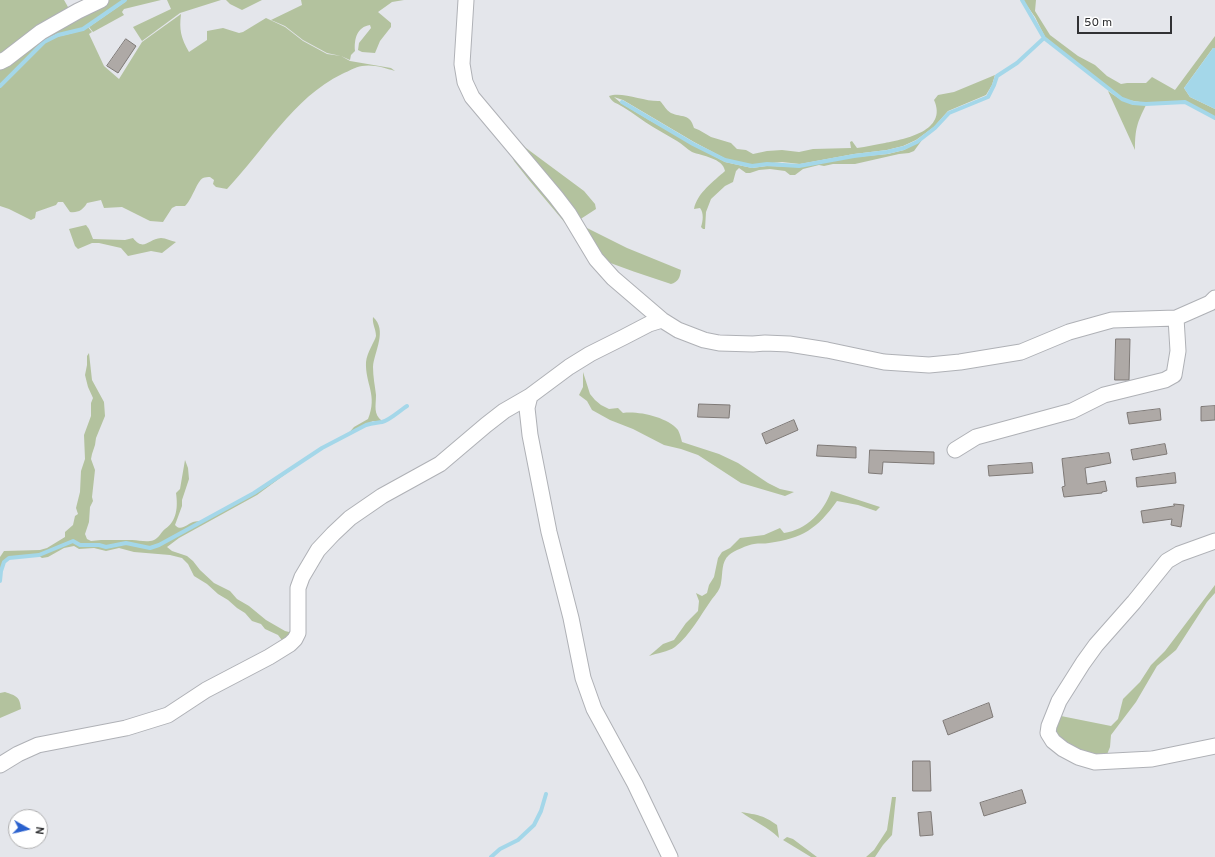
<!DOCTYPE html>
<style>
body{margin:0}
#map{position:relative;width:1215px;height:857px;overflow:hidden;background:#e4e6eb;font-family:Overpass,sans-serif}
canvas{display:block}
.north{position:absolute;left:8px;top:809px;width:40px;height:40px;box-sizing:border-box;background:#fff;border:1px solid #adadae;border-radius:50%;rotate:98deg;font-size:11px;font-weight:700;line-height:16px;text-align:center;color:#313234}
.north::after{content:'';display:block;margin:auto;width:14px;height:18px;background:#2a61ce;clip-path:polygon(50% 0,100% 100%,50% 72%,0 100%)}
.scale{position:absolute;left:1077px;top:16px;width:95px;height:18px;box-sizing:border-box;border:2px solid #313234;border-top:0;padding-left:5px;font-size:12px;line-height:14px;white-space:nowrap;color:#313234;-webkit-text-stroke:3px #fff;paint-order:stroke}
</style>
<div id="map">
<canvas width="1215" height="857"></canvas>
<div class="north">N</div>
<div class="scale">50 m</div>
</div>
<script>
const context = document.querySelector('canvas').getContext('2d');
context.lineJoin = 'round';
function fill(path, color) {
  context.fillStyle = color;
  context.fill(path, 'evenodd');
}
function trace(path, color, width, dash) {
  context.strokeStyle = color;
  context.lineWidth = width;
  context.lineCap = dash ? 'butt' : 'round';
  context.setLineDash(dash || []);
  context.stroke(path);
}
fill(new Path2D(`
 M0 0H64L68 7 75 10 0 60Z
 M109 0H124L83 28 57 34 43 40 0 85V67L39 37Z
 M126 0H161L124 9 122 12 124 15 93 32 89 27 125 2Z
 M167 0H221L180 13 142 41 133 27 171 9Z
 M226 0H262L242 10 230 4Z
 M301 0H404L392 2 378 12 391 23V27L380 41 375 53 362 52 358 50 359 43 371 28 370 25C357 27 354 39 355 51L351 55 350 60 341 56 327 53 303 40 285 26 271 20 302 5Z
 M1023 0H1036L1035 11 1050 35 1078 56 1095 65 1107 76 1121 84 1127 83H1146L1152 77 1175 90 1215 36V48H1213L1184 88 1190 97 1215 109V117L1185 101 1146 103 1122 99 1045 37 1035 17Z
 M181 14C179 30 181 38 189 52L207 40V31L223 28 239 33 243 32 266 18 285 27 303 41 327 54 341 56 350 61 391 68 395 71C385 68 373 64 362 66 355 67 349 71 342 74 293 98 264 150 227 189L216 187 213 184 214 180 210 177C208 177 205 177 203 178 197 181 192 200 185 206H176L172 208 163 222 150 221 122 207 104 208 101 200 87 203C83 210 78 213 70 212L63 202H58L56 205 36 212 35 218 31 220 9 209 0 206V88C15 74 27 55 44 43 57 34 75 35 88 27L92 32 89 34 104 66 119 79 142 42Z
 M995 75 992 85 986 95 948 111 934 127 916 140 903 146 887 150 854 154 800 164 782 162 752 165 726 159 694 142 623 100 614 97 621 103 649 120 725 162 752 168 767 166 800 167 855 157 888 154 904 150 922 140 914 151 909 153 899 154 855 164H833L824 166 819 165 803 169 795 175H790L785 171 770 169 759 170 750 173H746L739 168 736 171 733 182 725 186 711 199 706 212 705 229H703L701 227C703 221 704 213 700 208L694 209C697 193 714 181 725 171 723 158 702 156 692 152 687 149 682 144 677 141 669 136 661 132 653 127 643 121 633 113 623 107 617 103 612 103 609 96 622 91 645 102 660 101 664 105 666 110 671 113 682 118 690 113 694 128L699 130 711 137 731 143 737 149 746 150 753 154 767 151 782 150 799 152 813 149 851 148 850 142 852 141 857 148 864 147C871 146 877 144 885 143 905 139 948 131 934 100L938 95 954 92Z
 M473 89 510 133 526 148 584 191 595 204 596 209 576 222 473 96Z
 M1108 91C1122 101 1128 103 1146 105 1137 123 1135 129 1135 150Z
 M505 141 577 234 566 224 529 180 514 161Z
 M86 225 89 229 93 239 125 240 133 238C144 252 148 239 161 238 166 238 171 241 176 242L162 253 151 251 128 256 121 248 99 243H92L78 249 75 246 69 229Z
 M585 227 627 248 681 270C680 278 678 282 671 284 646 276 621 267 597 258Z
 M373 317C388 330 374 352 373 367 373 377 375 386 376 395 376 406 373 414 382 421H373L347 435 354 427 368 419C378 395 365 384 366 362 367 352 375 341 376 336 376 329 372 324 373 317Z
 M89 353 92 380 104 402 105 416 96 438 95 445 92 454 91 459 95 470 92 497 93 501 90 507 89 522 85 534 87 539 91 541 101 540C112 540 122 540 132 540 140 540 146 543 154 540 159 538 161 532 165 529 177 521 178 507 176 493L180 489 185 460 188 468 189 479 182 500V506L175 525C181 532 187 524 193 522 196 521 199 521 203 521L159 544 150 547 126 543 106 547 99 544H80L73 541 39 555 9 558 4 562 0 577V557L4 551 40 550 47 548 65 537V532L73 525 75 516 78 514 76 508 80 492 81 471 85 459 84 435 91 416V403L93 398 88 387 85 375 87 365V356Z
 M583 372 590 394 595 400 601 405 609 409 618 408 623 413C639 411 667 417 678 430 680 434 681 438 682 442L719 454 738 463 768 483 780 489 794 492 785 496 741 483 698 455 681 449 664 445 633 429 610 420 592 410 587 401 579 395 583 387Z
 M295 467 257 495 179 538 167 547 172 551 187 556 193 561 200 570 214 583 230 591 237 599 249 606 266 620 285 631 289 632 295 630 284 643 278 635 265 629 261 624 252 621 245 613 237 608 228 600 218 594 207 584 194 576 188 564 182 558 170 555 134 552 119 548 106 551 94 548 79 549 74 546 64 548 48 557 42 558 39 556 65 544 73 542 80 545H99L106 548 126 544 150 548 159 545 254 494Z
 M831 491 880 507 876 511 858 505 837 501C817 529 803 538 769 543 764 544 759 543 754 544 748 545 733 551 729 555 721 562 723 573 721 583 720 590 716 594 712 599 700 616 691 634 675 647 668 652 657 653 649 656L663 644 674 640 686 623 698 611 699 601 696 593 702 596 707 593 709 585 714 577 718 558 722 552 730 548 740 538 764 535 780 528 784 533C806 530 824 512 831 491Z
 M1215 585V593L1207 602 1176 650 1157 666 1136 702 1111 735 1110 747 1106 757 1088 754 1062 741 1055 730 1056 715 1111 726 1118 719 1123 699 1140 682 1151 665 1165 651Z
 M5 692C16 696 20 696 21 709L0 718V693Z
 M892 797H896L892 835 883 845 875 857H866L874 850 887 830Z
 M741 812C758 815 763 815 777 825L779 838C768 827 753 821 741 812Z
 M787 837 793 839 817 857H811L783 840Z`), '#b3c29e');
fill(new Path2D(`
 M1213 48H1215V109L1190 97 1184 88Z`), '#a4d7e9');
trace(new Path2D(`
 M1022 0 1044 38 1122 99 1133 103 1146 104 1185 102 1215 118
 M0 86 44 42 58 35 83 29 125 0
 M622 102 693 144 725 160 752 166 767 164 799 166 854 156 887 152 904 148 917 142 935 128 949 113 988 97 994 85 997 76 1017 63 1044 38
 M0 581 1 571 4 562 9 558 39 555 73 541 80 545H99L106 547 126 543 150 548 159 545 254 493 322 448 366 425C372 423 376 423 382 422 390 420 399 411 407 406
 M491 857 500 849 518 840 534 825 541 811 546 794`), '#a4d7e9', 4);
const building = new Path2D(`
 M126 39 136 46 118 73 107 66Z
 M1116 339H1130L1129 380H1115Z
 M699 404 730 405 729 418 698 417Z
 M1215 406V420L1201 421V407Z
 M1160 409 1161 420 1129 424 1127 413Z
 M794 420 798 430 766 444 762 434Z
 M1165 444 1167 454 1133 460 1131 450Z
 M818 445 856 447V458L817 456Z
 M870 450 934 452V464L883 462 882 474 869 473Z
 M1109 453 1111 463 1085 468 1087 484 1105 481 1107 491 1102 492V493L1064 497 1062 487 1065 486 1062 459Z
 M1032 463 1033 473 989 476 988 466Z
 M1175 473 1176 483 1137 487 1136 478Z
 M1174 504 1184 505 1181 527 1171 525 1172 519 1143 523 1141 511 1174 506Z
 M989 703 993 717 948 735 943 721Z
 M913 761H930L931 791H913Z
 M1022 790 1026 803 984 816 980 803Z
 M931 812 933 835 920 836 918 813Z`);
fill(building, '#aea9a6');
trace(building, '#7e7976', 1);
const minor = new Path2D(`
 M466 0 462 64 465 82 472 97 556 197 569 214 596 259 613 278 662 320 678 330 704 340 719 343 753 344 765 343 789 344 827 350 884 362 929 365 960 362 1021 352 1069 332 1112 320 1176 318 1210 303 1215 298
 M0 62 6 59 41 32 78 11 101 0
 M530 396 527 408 530 435 549 532 571 618 583 678 594 709 635 784 670 857
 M955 450 976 437 1072 411 1104 395 1165 380 1174 375 1178 351 1176 318
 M1215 541 1179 554 1167 561 1134 602 1096 645 1083 663 1059 701 1049 726 1048 733 1053 741 1063 749 1078 757 1095 762 1152 759 1215 746
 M0 765 18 754 38 745 126 728 168 715 206 690 269 657 290 644 295 639 298 633V588L302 577 318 550 333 534 350 518 382 496 440 464 486 425 504 411 530 396 569 367 590 354 624 337 649 324 662 320`);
trace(minor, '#afb1b6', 17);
trace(minor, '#fff', 15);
</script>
